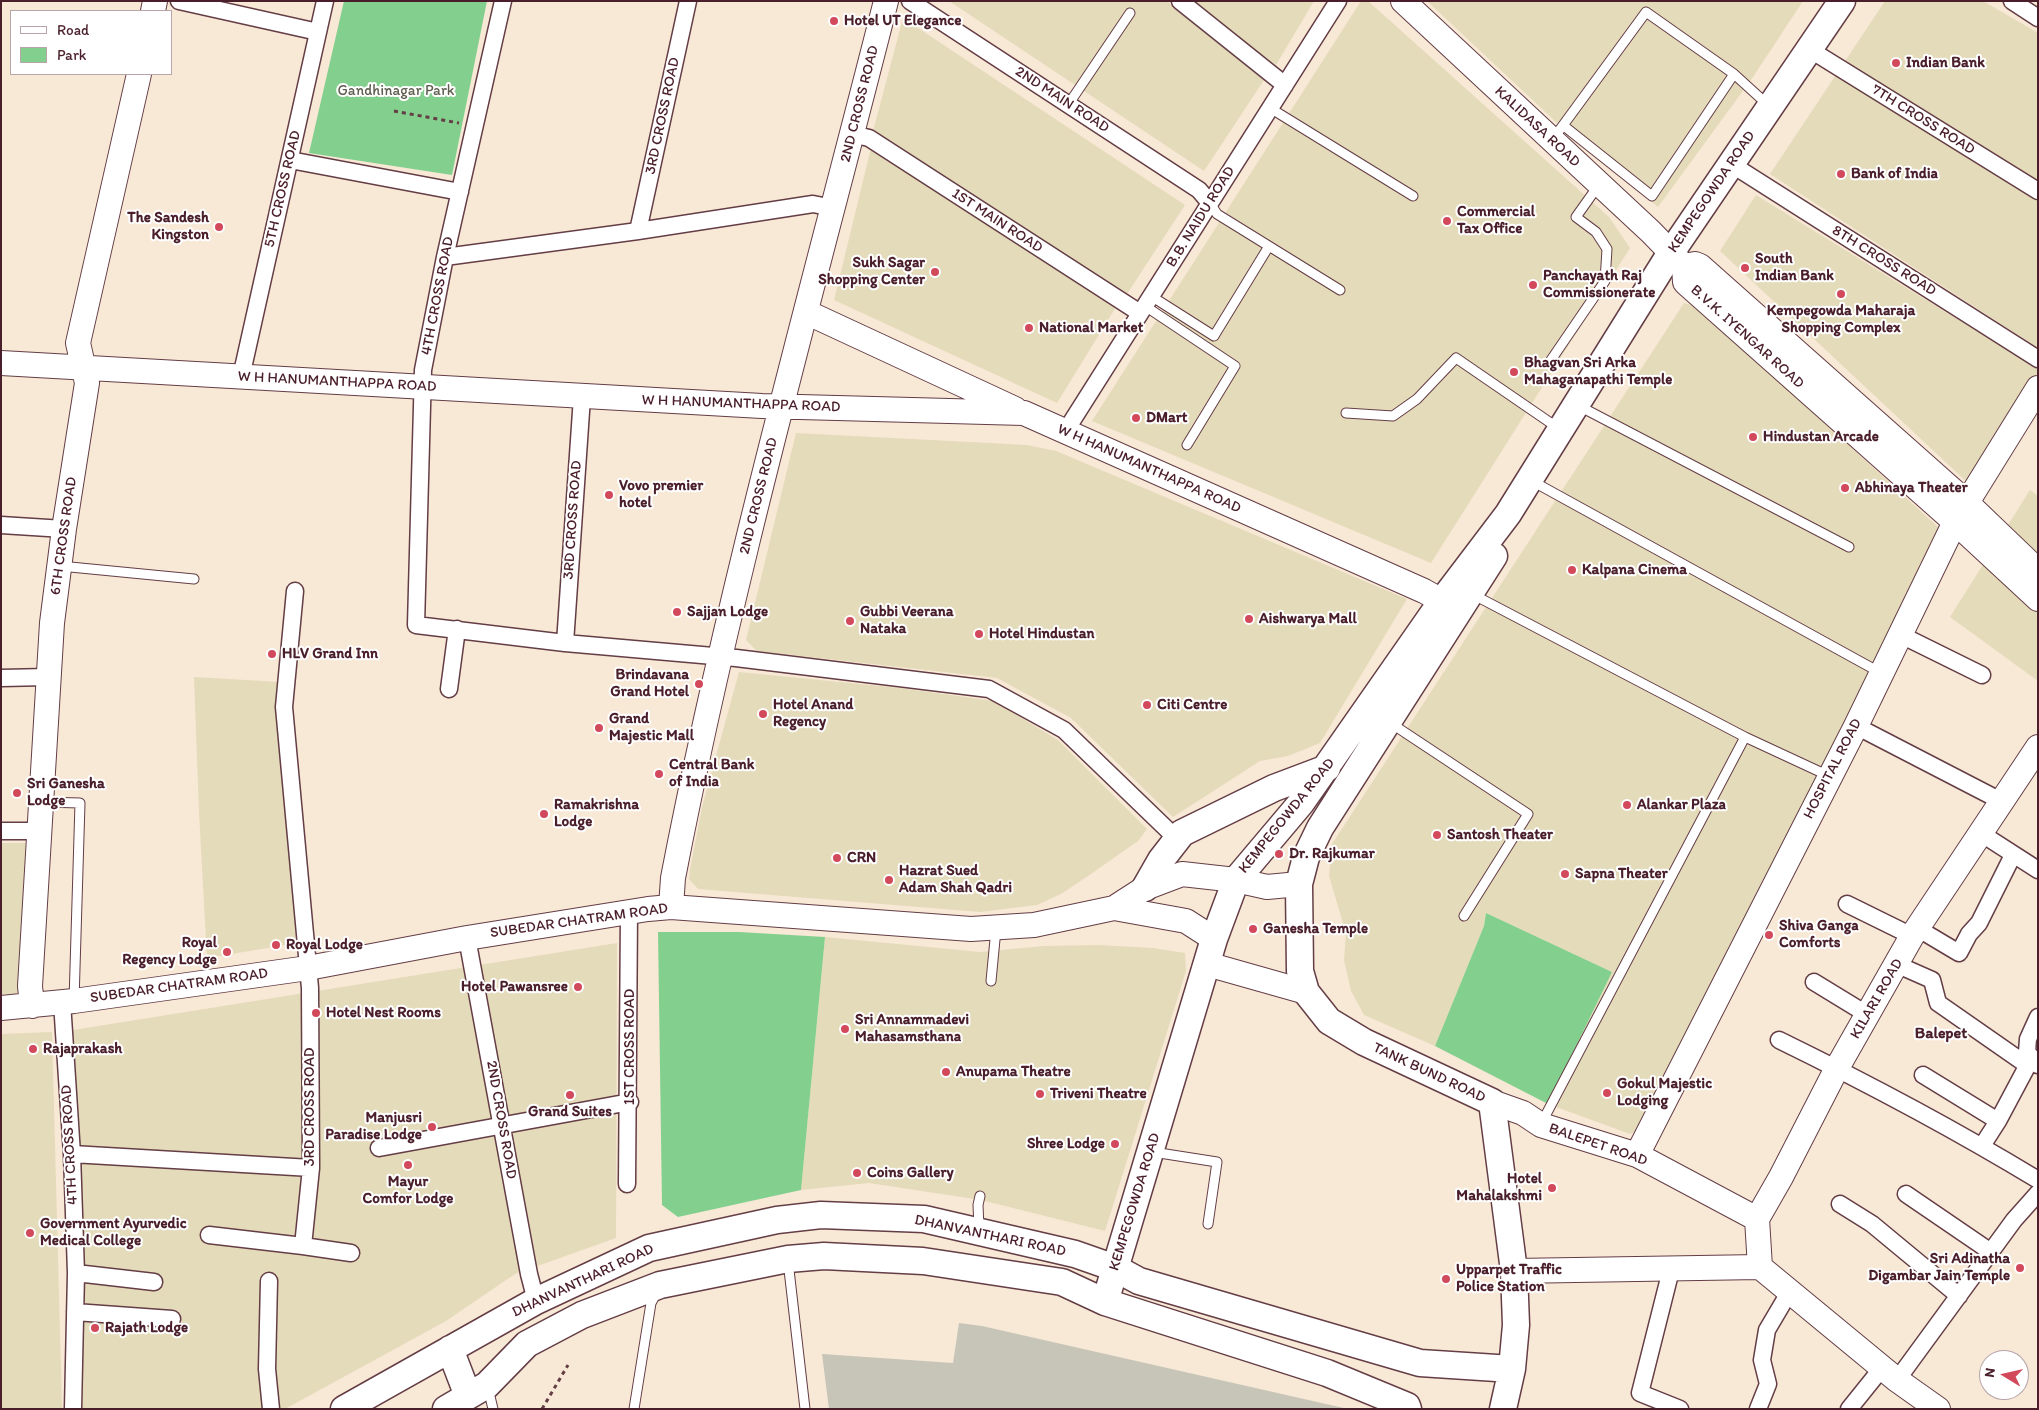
<!DOCTYPE html>
<style>
body{margin:0}
#map{position:relative;width:2039px;height:1410px;overflow:hidden;background:#f8e8d6;font-family:Itim,sans-serif}
canvas{display:block}
.frame{position:absolute;inset:0;border:2px solid #4a1f2b;pointer-events:none}
.legend{position:absolute;left:10px;top:10px;width:162px;height:65px;box-sizing:border-box;background:#fff;border:1px solid #b7a5aa;margin:0;padding:6px 9px;list-style:none;font-size:15px;color:#4a1f2b}
.legend li{display:flex;align-items:center;gap:10px;height:25px}
.legend b{width:25px;border:1px solid #b7a5aa}
.north{position:absolute;left:1979px;top:1350px;width:50px;height:50px;box-sizing:border-box;background:#fff;border:1px solid #b7a5aa;border-radius:50%;rotate:279deg;font-size:14px;font-weight:700;line-height:20px;text-align:center;color:#4a1f2b}
.north::after{content:'';display:block;margin:auto;width:18px;height:22px;background:#d1495b;clip-path:polygon(50% 0,100% 100%,50% 72%,0 100%)}
</style>
<div id="map">
<canvas width="2039" height="1410"></canvas>
<div class="frame"></div>
<ul class="legend">
<li><b style="height:6px;background:#fff"></b>Road</li>
<li><b style="height:14px;background:#83d08e"></b>Park</li>
</ul>
<div class="north">N</div>
</div>
<script>
const context = document.querySelector('canvas').getContext('2d');
context.lineJoin = 'round';
function fill(path, color) {
  context.fillStyle = color;
  context.fill(path, 'evenodd');
}
function trace(path, color, width, dash) {
  context.strokeStyle = color;
  context.lineWidth = width;
  context.lineCap = dash ? 'butt' : 'round';
  context.setLineDash(dash || []);
  context.stroke(path);
}
function drawText(font, color, halo, rows, align = 'center') {
  context.font = font + ' Itim,sans-serif';
  context.lineWidth = 4;
  context.setLineDash([]);
  context.textBaseline = 'middle';
  context.strokeStyle = halo;
  context.fillStyle = color;
  for (const [text, x, y, turn = 0] of rows) {
    context.save();
    context.translate(x, y);
    context.rotate((+turn || 0) * Math.PI / 180);
    context.textAlign = isNaN(turn) ? turn : align;
    if (halo) context.strokeText(text, 0, 0);
    context.fillText(text, 0, 0);
    context.restore();
  }
}
fill(new Path2D(`
 M949 1H1167L1266 77 1204 171Z
 M1191 1H1314L1276 65Z
 M1361 1H1368L1609 217 1630 248 1431 563 1092 421Z
 M1427 1H1803L1753 77 1658 207 1556 122Z
 M1885 1H1983L2038 33V348L1770 174Z
 M903 18 1185 205 1127 294 872 135Z
 M872 144 1116 307 1057 403 834 300Z
 M1756 195 2038 369V372L1968 483 1720 251Z
 M1684 303 1698 307 1939 528 1644 1127 1630 1134 1548 1104 1612 972 1486 913 1484 926 1435 1046 1364 1015 1351 991 1344 960 1346 933 1329 876 1332 844Z
 M796 433 1027 445 1056 451 1407 599 1320 743 1288 756 1260 761 1173 817 1071 718 997 678 757 651 746 640Z
 M2030 490 2038 496V681L1950 617Z
 M739 672 900 688 993 701 1058 740 1147 829 1138 841 1088 876 1061 894 1037 905 980 912 698 889 689 879 690 870 702 807Z
 M194 677 280 682 298 943 207 958 199 812Z
 M1 843H34L26 995 1 994Z
 M825 937 980 952 1044 946 1098 945 1153 948 1185 953 1186 971 1105 1231 981 1200 869 1183 801 1190Z
 M617 943 616 1238 515 1274 446 1321 285 1409H75L67 1031Z
 M52 1032 62 1409H1V1034Z`), '#e4dbba');
fill(new Path2D(`
 M959 1323 982 1326 1348 1409H829L822 1354 953 1363Z`), '#c6c5b8');
fill(new Path2D(`
 M344 1H487L452 175 309 153Z
 M1486 913 1612 972 1548 1104 1435 1046 1484 926Z
 M658 932H739L825 937 801 1190 678 1217 662 1205Z`), '#83d08e');
const lane = new Path2D(`
 M1734 74 1768 105
 M1068 105 1130 13
 M1270 108 1413 196
 M1553 139 1646 12 1734 74 1652 196 1564 126
 M1210 203 1217 214 1340 290
 M1151 296 1214 336 1269 246
 M1145 306 1235 366 1187 445
 M1551 360 1605 281 1607 249 1596 232 1576 217 1598 186
 M1579 406 1849 547
 M1346 413 1393 416 1417 399 1456 358 1558 428
 M1532 481 1881 673
 M60 566 194 579
 M1472 594 1745 737 1829 776
 M1389 722 1528 814 1464 916
 M43 802 80 803 74 1001
 M991 981 996 929
 M1541 1124 1745 737
 M1153 1152 1217 1162 1208 1224
 M979 1228 978 1205 980 1196
 M788 1261 805 1409
 M488 1388 493 1409
 M634 1409 651 1303 657 1292`);
const street = new Path2D(`
 M179 1 318 32
 M503 1 445 257 423 370 416 625 565 643 736 658 989 689 1064 730 1176 838
 M910 1 1199 190 1210 203
 M1180 1 1285 85
 M2012 1 2038 18
 M1809 49 2038 191
 M852 134 869 138 1140 313
 M290 160 460 192
 M1731 164 2038 359
 M638 231 688 1
 M445 257 638 231 813 204 833 208
 M241 377 325 1
 M1065 432 1338 1
 M1 525 64 529
 M295 591 284 707 310 988 311 1168 303 1246
 M1901 635 1982 675
 M565 643 582 397
 M1 678 48 677
 M449 689 457 629
 M1856 726 2003 802
 M1 831H39
 M1982 834 2038 870
 M1847 904 1912 936
 M1917 928 1959 953 1969 934 1979 923 2013 855
 M467 938 529 1274 536 1301
 M1898 965 1932 980 1938 1003 2027 1065
 M1814 982 1868 1015
 M62 1002 72 1154 76 1273 73 1409
 M2038 1017 2028 1039 2027 1052 2038 1065
 M1779 1040C1867 1083 1954 1129 2038 1180
 M1923 1075 1998 1121
 M1982 1146 1998 1121 2031 1059
 M379 1148 630 1102
 M72 1154 311 1168
 M627 1184 629 911
 M1906 1194 1991 1252
 M1840 1204 1872 1224 1959 1296
 M209 1235 303 1246 351 1253
 M1671 1270 1640 1393 1680 1409
 M76 1273 154 1282
 M269 1281 267 1369 271 1409
 M75 1312 172 1319
 M1897 1380 2014 1220 2038 1193
 M1758 1409 1768 1384 1762 1360 1767 1330 1790 1291
 M1849 1409 1882 1368`);
const secondary = new Path2D(`
 M1403 1 1651 232 1684 266
 M153 11 155 1
 M1684 266 1685 282 1687 284 1955 522 2038 599
 M1684 266 1695 264 1700 266 1967 503 2038 571
 M806 312 1015 409
 M1 363 762 406 1024 413 1424 591 1442 601
 M671 907 673 878C730 583 812 293 886 1
 M1114 908 1186 921 1214 939
 M1207 964 1306 992
 M32 1006 30 986 52 623 64 529 87 383 78 343 139 74
 M1 1008 74 1001 308 968 467 938 648 909 671 907 971 929 1034 925 1114 908 1145 888 1182 874 1236 880 1267 887 1299 884
 M1492 1102 1523 1113 1541 1125 1637 1155 1757 1219
 M1637 1155 1856 726 1955 522 2038 388
 M1760 1267 1757 1219 1781 1177 1837 1068 1912 936 2038 747
 M1760 1267 1897 1380 1938 1409
 M1514 1271 1760 1267`);
const primary = new Path2D(`
 M1494 556 1320 828 1306 857 1299 884 1300 971 1306 992 1329 1021 1364 1042 1492 1102 1514 1271 1516 1325 1512 1369 1503 1409
 M1145 888 1161 860 1182 833 1274 788 1327 768
 M1105 1302 1214 939 1236 880 1301 803 1442 601 1508 514 1670 254 1842 1
 M450 1349 468 1396
 M344 1409 536 1301 649 1248 777 1220 821 1215 924 1219 1075 1254 1115 1268 1139 1281 1420 1363 1512 1369
 M446 1409 487 1385 527 1344 582 1315 660 1285 788 1259 824 1256 923 1261 1062 1282 1105 1302 1327 1373 1407 1406 1408 1409`);
trace(lane, '#643d45', 11);
trace(street, '#643d45', 19);
trace(secondary, '#643d45', 26);
trace(primary, '#643d45', 29);
trace(new Path2D(`
 M394 111 459 123
 M542 1409 568 1365`), '#643d45', 3, [4, 4]);
trace(lane, '#fff', 9);
trace(street, '#fff', 16);
trace(secondary, '#fff', 24);
trace(primary, '#fff', 26);
for (const [x, y, r, color] of [
 [834,21,5,"#d1495b"],
 [1896,63,5,"#d1495b"],
 [1841,174,5,"#d1495b"],
 [1447,221,5,"#d1495b"],
 [219,227,5,"#d1495b"],
 [1745,268,5,"#d1495b"],
 [935,272,5,"#d1495b"],
 [1533,285,5,"#d1495b"],
 [1841,294,5,"#d1495b"],
 [1029,328,5,"#d1495b"],
 [1514,372,5,"#d1495b"],
 [1136,418,5,"#d1495b"],
 [1753,437,5,"#d1495b"],
 [1845,488,5,"#d1495b"],
 [609,495,5,"#d1495b"],
 [1572,570,5,"#d1495b"],
 [677,612,5,"#d1495b"],
 [1249,619,5,"#d1495b"],
 [850,621,5,"#d1495b"],
 [979,634,5,"#d1495b"],
 [272,654,5,"#d1495b"],
 [699,684,5,"#d1495b"],
 [1147,705,5,"#d1495b"],
 [763,714,5,"#d1495b"],
 [599,728,5,"#d1495b"],
 [659,774,5,"#d1495b"],
 [17,793,5,"#d1495b"],
 [1627,805,5,"#d1495b"],
 [544,814,5,"#d1495b"],
 [1437,835,5,"#d1495b"],
 [1279,854,5,"#d1495b"],
 [837,858,5,"#d1495b"],
 [1565,874,5,"#d1495b"],
 [889,880,5,"#d1495b"],
 [1253,929,5,"#d1495b"],
 [1769,935,5,"#d1495b"],
 [276,945,5,"#d1495b"],
 [227,952,5,"#d1495b"],
 [578,987,5,"#d1495b"],
 [316,1013,5,"#d1495b"],
 [845,1029,5,"#d1495b"],
 [33,1049,5,"#d1495b"],
 [946,1072,5,"#d1495b"],
 [1607,1093,5,"#d1495b"],
 [1040,1094,5,"#d1495b"],
 [570,1095,5,"#d1495b"],
 [432,1127,5,"#d1495b"],
 [1115,1144,5,"#d1495b"],
 [408,1165,5,"#d1495b"],
 [857,1173,5,"#d1495b"],
 [1552,1188,5,"#d1495b"],
 [30,1233,5,"#d1495b"],
 [2020,1268,5,"#d1495b"],
 [1446,1279,5,"#d1495b"],
 [95,1328,5,"#d1495b"]
]) {
  const dot = new Path2D();
  dot.arc(x, y, r, 0, 2 * Math.PI);
  context.fillStyle = color;
  context.fill(dot);
  trace(dot, '#fff', 2);
}
drawText('bold 15px', '#4a1f2b', '#fff', [
 ["Hotel UT Elegance",844,21],
 ["Indian Bank",1906,63],
 ["Bank of India",1851,174],
 ["Commercial",1457,212],
 ["Tax Office",1457,229],
 ["The Sandesh",209,218,"right"],
 ["Kingston",209,235,"right"],
 ["South",1755,259],
 ["Indian Bank",1755,276],
 ["Sukh Sagar",925,263,"right"],
 ["Shopping Center",925,280,"right"],
 ["Panchayath Raj",1543,276],
 ["Commissionerate",1543,293],
 ["Kempegowda Maharaja",1841,311,"center"],
 ["Shopping Complex",1841,328,"center"],
 ["National Market",1039,328],
 ["Bhagvan Sri Arka",1524,363],
 ["Mahaganapathi Temple",1524,380],
 ["DMart",1146,418],
 ["Hindustan Arcade",1763,437],
 ["Vovo premier",619,486],
 ["hotel",619,503],
 ["Abhinaya Theater",1855,488],
 ["Kalpana Cinema",1582,570],
 ["Sajjan Lodge",687,612],
 ["Gubbi Veerana",860,612],
 ["Nataka",860,629],
 ["Aishwarya Mall",1259,619],
 ["Hotel Hindustan",989,634],
 ["HLV Grand Inn",282,654],
 ["Brindavana",689,675,"right"],
 ["Grand Hotel",689,692,"right"],
 ["Hotel Anand",773,705],
 ["Regency",773,722],
 ["Citi Centre",1157,705],
 ["Grand",609,719],
 ["Majestic Mall",609,736],
 ["Central Bank",669,765],
 ["of India",669,782],
 ["Sri Ganesha",27,784],
 ["Lodge",27,801],
 ["Ramakrishna",554,805],
 ["Lodge",554,822],
 ["Alankar Plaza",1637,805],
 ["Santosh Theater",1447,835],
 ["Dr. Rajkumar",1289,854],
 ["CRN",847,858],
 ["Hazrat Sued",899,871],
 ["Adam Shah Qadri",899,888],
 ["Sapna Theater",1575,874],
 ["Shiva Ganga",1779,926],
 ["Comforts",1779,943],
 ["Ganesha Temple",1263,929],
 ["Royal",217,943,"right"],
 ["Regency Lodge",217,960,"right"],
 ["Royal Lodge",286,945],
 ["Hotel Pawansree",568,987,"right"],
 ["Hotel Nest Rooms",326,1013],
 ["Sri Annammadevi",855,1020],
 ["Mahasamsthana",855,1037],
 ["Rajaprakash",43,1049],
 ["Anupama Theatre",956,1072],
 ["Gokul Majestic",1617,1084],
 ["Lodging",1617,1101],
 ["Triveni Theatre",1050,1094],
 ["Grand Suites",570,1112,"center"],
 ["Manjusri",422,1118,"right"],
 ["Paradise Lodge",422,1135,"right"],
 ["Shree Lodge",1105,1144,"right"],
 ["Coins Gallery",867,1173],
 ["Hotel",1542,1179,"right"],
 ["Mahalakshmi",1542,1196,"right"],
 ["Mayur",408,1182,"center"],
 ["Comfor Lodge",408,1199,"center"],
 ["Government Ayurvedic",40,1224],
 ["Medical College",40,1241],
 ["Sri Adinatha",2010,1259,"right"],
 ["Digambar Jain Temple",2010,1276,"right"],
 ["Upparpet Traffic",1456,1270],
 ["Police Station",1456,1287],
 ["Rajath Lodge",105,1328]
], 'left');
drawText('15px', '#5e5d4e', '#fff', [
 ["Gandhinagar Park",396,91]
]);
drawText('15px', '#4a1f2b', '#fff', [
 ["2ND MAIN ROAD",1062,100,33],
 ["2ND CROSS ROAD",860,104,-76],
 ["3RD CROSS ROAD",663,116,-78],
 ["7TH CROSS ROAD",1923,120,32],
 ["KALIDASA ROAD",1537,127,43],
 ["5TH CROSS ROAD",283,189,-77],
 ["KEMPEGOWDA ROAD",1712,192,-56],
 ["B.B. NAIDU ROAD",1201,217,-58],
 ["1ST MAIN ROAD",997,221,33],
 ["8TH CROSS ROAD",1884,261,32],
 ["4TH CROSS ROAD",438,296,-79],
 ["B.V.K. IYENGAR ROAD",1747,337,42],
 ["W H HANUMANTHAPPA ROAD",337,382,3],
 ["W H HANUMANTHAPPA ROAD",741,404,2],
 ["W H HANUMANTHAPPA ROAD",1149,469,24],
 ["2ND CROSS ROAD",759,496,-76],
 ["3RD CROSS ROAD",573,520,-86],
 ["6TH CROSS ROAD",64,536,-82],
 ["HOSPITAL ROAD",1833,769,-63],
 ["KEMPEGOWDA ROAD",1287,816,-51],
 ["SUBEDAR CHATRAM ROAD",579,921,-8],
 ["SUBEDAR CHATRAM ROAD",179,986,-8],
 ["KILARI ROAD",1877,999,-60],
 ["1ST CROSS ROAD",630,1047,-90],
 ["TANK BUND ROAD",1429,1073,25],
 ["3RD CROSS ROAD",310,1107,-90],
 ["2ND CROSS ROAD",501,1120,80],
 ["4TH CROSS ROAD",70,1145,-93],
 ["BALEPET ROAD",1598,1145,19],
 ["KEMPEGOWDA ROAD",1135,1202,-73],
 ["DHANVANTHARI ROAD",990,1236,12],
 ["DHANVANTHARI ROAD",583,1281,-25]
]);
drawText('bold 16px', '#4a1f2b', '#fff', [
 ["Balepet",1941,1034]
]);
</script>
